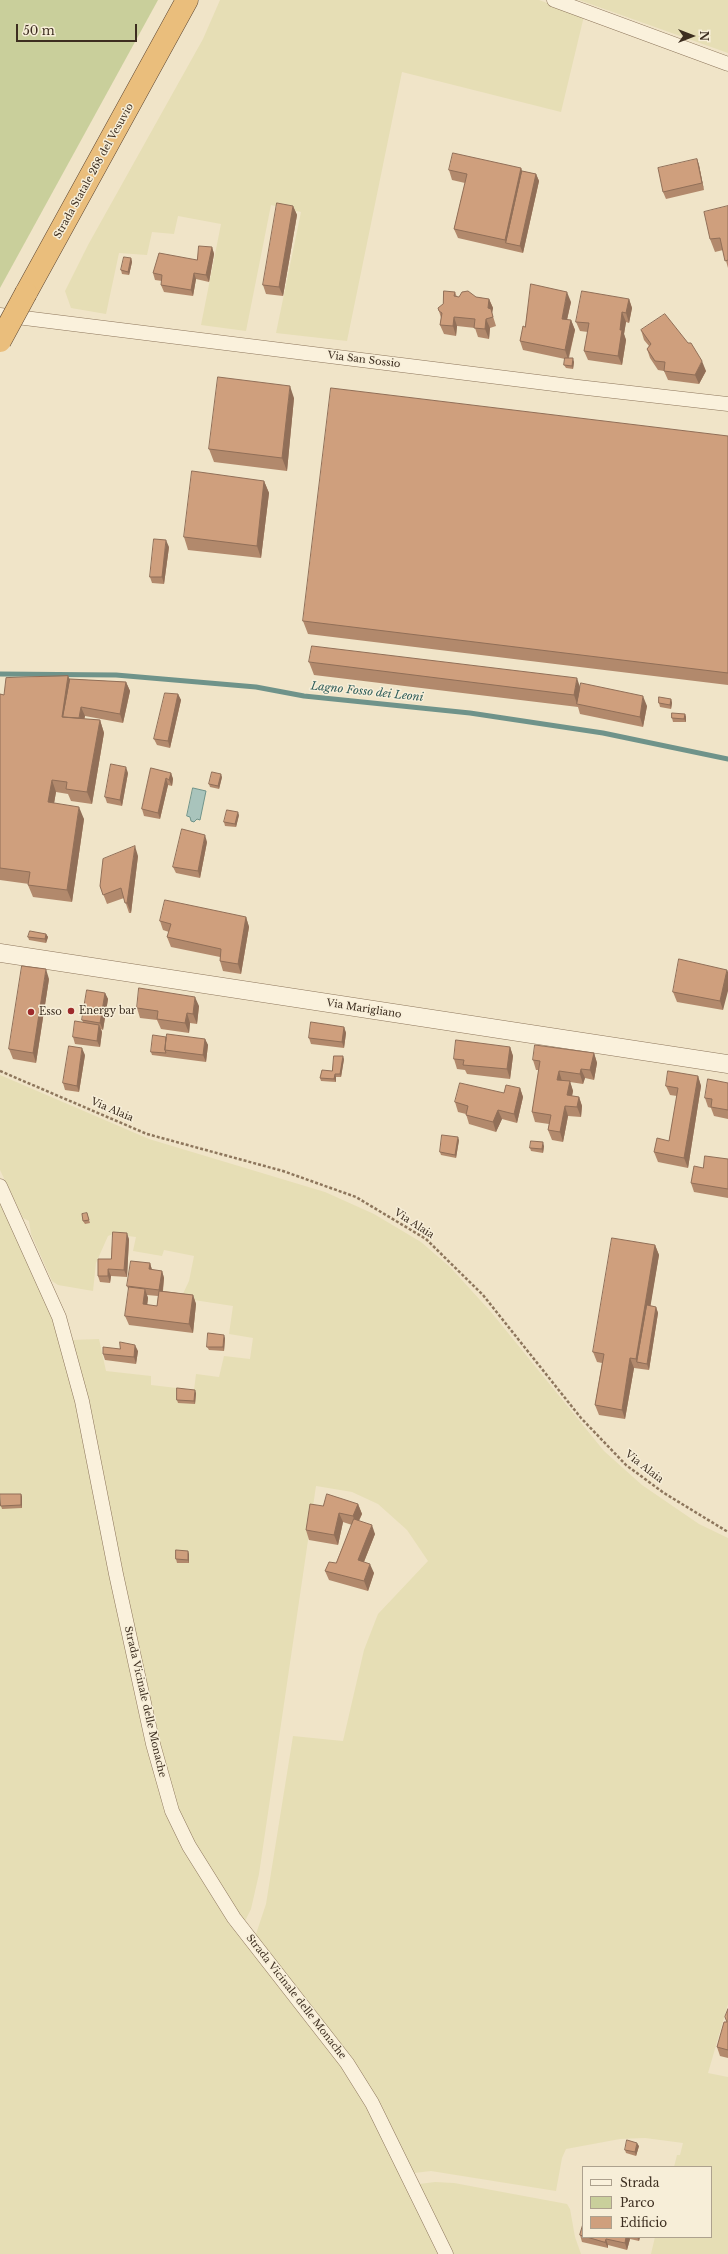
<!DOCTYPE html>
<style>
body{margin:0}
#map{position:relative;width:728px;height:2254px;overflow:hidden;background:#f0e4c8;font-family:"Libre Baskerville",serif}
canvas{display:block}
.legend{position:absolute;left:582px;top:2166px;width:130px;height:72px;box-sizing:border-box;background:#f7eed8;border:1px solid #ada18e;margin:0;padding:5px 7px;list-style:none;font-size:12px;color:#3d2e20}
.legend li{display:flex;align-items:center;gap:8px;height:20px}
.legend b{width:20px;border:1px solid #ada18e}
.north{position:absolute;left:672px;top:16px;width:40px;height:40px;-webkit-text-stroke:3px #f7eed8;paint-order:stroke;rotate:90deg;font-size:11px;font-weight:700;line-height:16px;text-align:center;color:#3d2e20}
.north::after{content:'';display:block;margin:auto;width:14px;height:18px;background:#3d2e20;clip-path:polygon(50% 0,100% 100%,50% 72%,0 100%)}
.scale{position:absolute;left:16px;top:24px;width:121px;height:18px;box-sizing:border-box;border:2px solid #3d2e20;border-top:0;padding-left:5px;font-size:12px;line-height:14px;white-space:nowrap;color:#3d2e20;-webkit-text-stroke:3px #f7eed8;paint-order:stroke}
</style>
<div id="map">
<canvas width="728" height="2254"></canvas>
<ul class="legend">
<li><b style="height:5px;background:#faf1dc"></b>Strada</li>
<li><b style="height:11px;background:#c9cf9b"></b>Parco</li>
<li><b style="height:11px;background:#cf9f7d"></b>Edificio</li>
</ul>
<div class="north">N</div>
<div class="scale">50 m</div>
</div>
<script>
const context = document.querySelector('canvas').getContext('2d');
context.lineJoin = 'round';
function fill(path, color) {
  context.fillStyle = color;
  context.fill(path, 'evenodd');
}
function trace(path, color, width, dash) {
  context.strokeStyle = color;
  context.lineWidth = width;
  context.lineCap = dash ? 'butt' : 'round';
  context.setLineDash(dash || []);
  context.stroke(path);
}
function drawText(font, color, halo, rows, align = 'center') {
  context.font = font + ' "Libre Baskerville",serif';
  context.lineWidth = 3;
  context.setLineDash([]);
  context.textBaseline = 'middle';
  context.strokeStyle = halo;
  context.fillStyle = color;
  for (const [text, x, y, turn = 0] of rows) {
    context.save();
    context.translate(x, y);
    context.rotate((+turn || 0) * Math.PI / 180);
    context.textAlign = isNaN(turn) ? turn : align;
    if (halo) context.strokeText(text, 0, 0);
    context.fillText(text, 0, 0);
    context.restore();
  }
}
fill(new Path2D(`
 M220 0H539L584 16 561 112 402 72 347 341 276 333 301 212 271 205 246 331 201 325 221 224 178 216 174 234 152 232 147 255 119 253 106 314 71 308 65 291 88 245 203 39Z
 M579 0H728V53Z
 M0 1075 149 1139 325 1192 374 1214 421 1242 450 1267 491 1312 604 1451 642 1485 699 1524 728 1538V2004L708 2073 728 2077V2254H651L655 2237H711V2167H674L677 2155H680L683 2143 645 2138 620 2139 566 2149 562 2158 556 2191 431 2171 414 2173 377 2098 255 1937 266 1904 293 1736 343 1741 364 1650 378 1614 428 1561 407 1530 378 1504 352 1492 316 1486 259 1874 251 1909 244 1923 188 1835 167 1779 72 1340 99 1339 106 1371 151 1376V1385L194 1390 196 1374 219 1377 224 1356 250 1359 253 1338 229 1334 233 1306 181 1298 189 1281 194 1256 164 1250 162 1256 133 1251 136 1237 113 1234 108 1236 96 1263 93 1291 58 1285 52 1281 31 1234 29 1221 23 1218 0 1170Z
 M0 1198 62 1341 166 1807 360 2093 442 2254H0Z
 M435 2182 454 2183 567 2204 570 2209 575 2237 581 2254H453L419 2184Z`), '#e6deb5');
fill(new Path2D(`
 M0 0H158L0 288Z`), '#c9cf9b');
const water = new Path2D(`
 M193 788 206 791 200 820 197 819 194 822 191 821 190 817 187 816Z`);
fill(water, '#a9c4bc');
trace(water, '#6f938a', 1);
trace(new Path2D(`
 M0 674 116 675 256 687 304 696 470 713 603 733 728 759`), '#6f938a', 5);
const minor = new Path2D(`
 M554 0 728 64
 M0 315 578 387 728 404
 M0 1186 59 1317 82 1401 116 1574 153 1744 172 1811 189 1846 234 1918 347 2063 372 2103 446 2254`);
const tertiary = new Path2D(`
 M0 953 728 1064`);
const trunk = new Path2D(`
 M26 293 187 0`);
trace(minor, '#8d765c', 15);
trace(tertiary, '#8d765c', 19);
trace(trunk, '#5b4430', 23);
trace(new Path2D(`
 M0 1071 147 1134 283 1171 356 1197 426 1239 483 1295 581 1418 626 1465 664 1493 728 1532`), '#8d765c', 2.5, [3, 2]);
trace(minor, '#faf1dc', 14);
trace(tertiary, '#faf1dc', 18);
trace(trunk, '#eabe7c', 22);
const trunkBridge = new Path2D(`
 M0 341 26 293`);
trace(trunkBridge, '#5b4430', 23, []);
trace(trunkBridge, '#eabe7c', 22);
fill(new Path2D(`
 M697 159 699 165 704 190 666 199 663 192Z
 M521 168 522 171 536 174 539 181 523 253 458 238 454 229 465 183 452 180 449 170Z
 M293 206 297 215 283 296 266 294 263 285Z
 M728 206V268L723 250 715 252 710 239Z
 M212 247 214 254 209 282 196 279 193 296 164 292 161 285 162 281 155 280 153 273 197 260Z
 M131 258 132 262 129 275 122 274 121 270Z
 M455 292 457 297H476L489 299 493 308 492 313 496 326 490 328 489 339 478 337 475 328 457 326 456 336 444 334 440 325 441 318 439 311Z
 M629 299 632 308 629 323 626 322 624 334 626 340 622 365 588 360 584 351 588 332 580 331 576 322Z
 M571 302 567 320H571L575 330 569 358 574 362 573 369 566 368 564 365 565 359 523 350 520 341 525 327Z
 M641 330 706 371 699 384 668 380 664 371 658 370 650 358 647 349 649 346 644 340Z
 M294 398 287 471 214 462 209 449Z
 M728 436V685L308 634 303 621Z
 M264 481 269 493 261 558 188 550 184 537Z
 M169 547 164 584 152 583 150 577Z
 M309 662 580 688 647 706 643 727 580 714 578 707 314 675Z
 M68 676 70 679 126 682 130 691 123 723 85 716 84 719 100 720 104 733 92 804 71 801 68 794 56 792 54 803 84 819 72 902 33 897 28 885 29 884 0 880V694L4 695Z
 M178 694 181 700 170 748 157 745 154 739Z
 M671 699 672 703 671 709 660 707 659 703Z
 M685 714 686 717V722H673L672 718Z
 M151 768 171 773 173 779 172 786 168 785 160 819 144 816 142 809Z
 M128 773 122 806 107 803 105 797Z
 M222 777 219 789 210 787 209 784Z
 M239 815 236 827 225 826 224 822Z
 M207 842 200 878 176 873 173 867Z
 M138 856 131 913H129L124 898 107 904 100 886Z
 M246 917 249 927 241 974 223 971 220 961V957L171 947 167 937 169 932 163 930 160 921Z
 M46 934 48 937 46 943 29 940 28 937Z
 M727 970 723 1010 677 1002 673 992Z
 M49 979 36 1063 13 1059 9 1049Z
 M105 993 108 999 103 1030 101 1029 102 1032 100 1047 75 1044 73 1037 83 1022 82 1020Z
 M199 1006 197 1024 190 1023 189 1033 161 1029 157 1020 140 1018 137 1008Z
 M344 1027 346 1033 344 1048 311 1044 309 1038Z
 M166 1037 205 1039 208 1045 206 1062 152 1055 151 1052Z
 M510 1047 513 1056 510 1079 467 1074 465 1070 457 1069 454 1059Z
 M594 1053 597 1063 594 1080 585 1078 583 1084 570 1082 573 1091 572 1096 579 1097 582 1106 581 1117 568 1116 563 1142 552 1140 548 1130 549 1124 535 1122 532 1112 539 1070H536L533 1060Z
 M85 1055 79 1092 65 1090 63 1083Z
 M344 1059 341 1077H336V1082L321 1081 320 1078 332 1071Z
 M698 1076 701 1086 688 1168 658 1162 654 1152 669 1141 677 1096 670 1095 666 1086Z
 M728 1083V1119L714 1116 711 1108 708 1107 705 1098Z
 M520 1088 523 1097 517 1123 502 1119 496 1132 469 1124 466 1114 458 1112 455 1102 504 1093Z
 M459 1140 456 1158 441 1155 440 1152Z
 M544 1146 543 1153 531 1151 530 1148Z
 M728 1159V1198L694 1192 691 1183 703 1168Z
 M87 1213 90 1223 85 1224 83 1221Z
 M129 1239 127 1277 111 1276 110 1283 100 1282 98 1276 111 1259Z
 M655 1245 659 1255 650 1306 656 1307 658 1313 649 1370 634 1368 625 1419 599 1415 595 1405 602 1363 597 1362 593 1352Z
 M150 1263 152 1270 162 1271 164 1278 163 1291 193 1295 196 1304 193 1333 129 1325 125 1316 129 1291 127 1286ZM147 1295 158 1296 157 1306 147 1305 148 1298Z
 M225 1338 224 1351 209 1350 207 1347Z
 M120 1349 138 1351 136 1364 105 1360 103 1354Z
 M196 1393 195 1404 178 1403 177 1400Z
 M21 1494 22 1497V1508L2 1509 1 1506Z
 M358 1504 362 1514 359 1521 375 1534 364 1562 374 1573 368 1591 329 1580 325 1571 336 1563 352 1525 343 1522 338 1545 309 1540 306 1530 323 1506Z
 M189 1554V1563H177L176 1559Z
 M728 2009V2058L720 2056 717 2047 727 2022Z
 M639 2146 636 2156 626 2153 625 2150Z
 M583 2224V2237H640L639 2241 630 2239 627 2250 608 2245V2248L582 2242 580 2235Z`), '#b2896c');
fill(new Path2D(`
 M697 159 699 165 704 190 702 183Z
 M521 168 524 178 506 243 505 240Z
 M536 174 539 181 523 253 520 246Z
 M293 206 297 215 283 296 279 287Z
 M212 247 214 254 209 282 206 275Z
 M131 258 132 262 129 275 128 272Z
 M194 273 196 279 193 296 191 290Z
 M567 292 571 302 565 328 562 319Z
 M489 299 493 308 492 313 496 326 492 313 491 318 488 308Z
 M629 299 632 308 629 323 626 313Z
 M622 312 626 322 624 334 626 340 622 365 618 356 620 330Z
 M454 317 457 326 456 336 453 326Z
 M486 319 490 328 489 339 485 329Z
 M571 320 575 330 568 359 565 350Z
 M573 358 574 362 573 369 572 366Z
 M702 361 706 371 699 384 695 375Z
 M290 386 294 398 287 471 282 458Z
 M264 481 269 493 261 558 257 546Z
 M166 540 169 547 164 584 162 577Z
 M68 676 73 688 63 719 62 717Z
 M577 678 581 690 577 704 574 695Z
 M126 682 130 691 123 723 120 714Z
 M178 694 181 700 170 748 168 741Z
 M643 696 647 706 643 727 640 717Z
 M671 699 672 703 671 709 670 705Z
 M81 707 85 716 82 731 79 721Z
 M685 714 686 717V722L684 719Z
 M100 720 104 733 92 804 87 792Z
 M126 767 128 773 122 806 120 800Z
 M171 773 173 779 172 786 169 780Z
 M221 774 222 777 219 789 218 786Z
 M166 778 168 785 160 819 158 813Z
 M52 780 56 792 52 815 48 802Z
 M79 807 84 819 72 902 67 890Z
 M238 812 239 815 236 827 235 824Z
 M205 835 207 842 200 878 198 871Z
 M135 846 138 856 131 913 127 903Z
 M246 917 249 927 241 974 238 964Z
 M46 934 48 937 46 943 45 939Z
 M46 969 49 979 36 1063 33 1053Z
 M727 970 728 972V991L723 1010 720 1001Z
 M105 993 108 999 103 1030 100 1023Z
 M195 997 199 1006 197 1024 193 1014Z
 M187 1013 190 1023 189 1033 185 1023Z
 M99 1025 102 1032 100 1047 97 1041Z
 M344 1027 346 1033 344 1048 342 1042Z
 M205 1039 208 1045 206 1062 203 1055Z
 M510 1047 513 1056 510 1079 507 1069Z
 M82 1048 85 1055 79 1092 77 1086Z
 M594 1053 597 1063 594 1080 590 1070Z
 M343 1056 344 1059 341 1077 340 1074Z
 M581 1069 585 1078 583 1084 580 1074Z
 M559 1071 562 1081 557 1080Z
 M335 1074 336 1077V1082L334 1079Z
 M698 1076 701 1086 688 1168 684 1158Z
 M570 1081 573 1091 570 1105 567 1095Z
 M520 1088 523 1097 517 1123 514 1114Z
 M579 1097 582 1106 581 1117 577 1107Z
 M565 1106 568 1116 563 1142 560 1132Z
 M498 1110 502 1119 496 1132 493 1122Z
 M458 1137 459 1140 456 1158 455 1155Z
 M543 1142 544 1146 543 1153 542 1149Z
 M127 1233 129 1239 127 1277 124 1270Z
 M655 1245 659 1255 641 1363 637 1362 640 1369 636 1359Z
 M150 1263 152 1270 149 1269Z
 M108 1269 111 1276 110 1283 108 1276Z
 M162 1271 164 1278 162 1297 159 1290Z
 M145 1289 148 1298 146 1314 143 1304Z
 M193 1295 196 1304 193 1333 189 1324Z
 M656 1307 658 1313 649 1370 647 1364Z
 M224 1335 225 1338 224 1351 223 1347Z
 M135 1345 138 1351 136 1364 134 1357Z
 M630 1358 634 1368 625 1419 622 1410Z
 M195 1390 196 1393 195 1404 194 1401Z
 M21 1494 22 1497V1508L21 1505Z
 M358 1504 362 1514 356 1526 353 1516Z
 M339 1513 343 1522 338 1545 334 1535Z
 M372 1525 375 1534 361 1569 358 1560Z
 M188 1551 189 1554V1563L188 1560Z
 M370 1564 374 1573 368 1591 364 1581Z
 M637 2143 639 2146 636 2156 635 2152Z
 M626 2237H629L630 2239 627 2250 625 2243Z
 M637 2237H640L639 2241Z
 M606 2239 608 2245V2248L605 2242Z`), '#916f58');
const building = new Path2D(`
 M453 153 521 168 505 240 454 229 467 174 449 170Z
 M697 159 702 183 663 192 658 168Z
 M522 171 536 174 520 246 506 243Z
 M277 203 293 206 279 287 263 285Z
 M728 206V260L725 261 720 238 710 239 704 212Z
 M199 246 212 247 206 275 194 273 191 290 161 285 162 275 153 273 159 253 197 260Z
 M124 257 131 258 128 272 121 270Z
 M531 284 567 292 562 319 571 320 565 350 520 341 523 326 525 327Z
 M444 291 455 292 454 296 459 297 462 292 468 291 476 297 489 299 488 308 491 309 493 317 486 319 485 329 474 328 475 319 454 317 453 326 440 325 442 313 439 311 438 308 443 304Z
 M582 291 629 299 626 313 622 312 620 330H622L618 356 584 351 589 323 576 322Z
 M665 314 688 343H691L702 361 695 375 664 371 665 362 655 361 647 349 651 344 641 330Z
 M565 358H573L572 366 564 365Z
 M218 377 290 386 282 458 209 449Z
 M331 388 728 436V673L303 621Z
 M192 471 264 481 257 546 184 537Z
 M154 539 166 540 162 577H150Z
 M312 646 577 678 574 695 309 662Z
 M68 676 62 717 100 720 87 792 66 789 67 782 52 780 48 802 79 807 67 890 28 885 30 872 0 868V694L4 695 6 678Z
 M70 679 126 682 120 714 81 707 79 718 63 717Z
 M581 683 643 696 640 717 577 704Z
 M165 693 178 694 168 741 154 739Z
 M659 697 671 699 670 705 659 703Z
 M672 713 685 714 684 719 672 718Z
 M111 764 126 767 120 800 105 797Z
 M151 768 171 773 169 780 166 778 158 813 142 809Z
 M212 772 221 774 218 786 209 784Z
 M227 810 238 812 235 824 224 822Z
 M182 829 205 835 198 871 173 867Z
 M135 846 127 903H125L121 888 103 895 100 886 103 859Z
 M165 900 246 917 238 964 220 961 221 949 167 937 171 924 160 921Z
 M30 931 46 934 45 939 28 937Z
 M679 959 727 970 720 1001 673 992Z
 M22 966 46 969 33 1053 9 1049Z
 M139 988 195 997 193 1014 187 1013 185 1023 157 1019 158 1011 137 1008Z
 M87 990 105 993 100 1023 82 1020Z
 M75 1021 99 1025 97 1041 73 1037Z
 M311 1022 344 1027 342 1042 309 1038Z
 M167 1034 205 1039 203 1055 165 1050Z
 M153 1035 166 1037 165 1050 166 1053 151 1052Z
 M456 1040 510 1047 507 1069 463 1065 464 1060 454 1059Z
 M535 1045 594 1053 590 1070 581 1069 580 1074 559 1071 557 1080 570 1081 567 1095 579 1097 577 1107 565 1106 560 1132 548 1130 551 1115 532 1112 540 1061 533 1060Z
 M69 1046 82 1048 77 1086 63 1083Z
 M334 1056H343L340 1074H335L334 1079 320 1078 322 1070 332 1071Z
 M668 1071 698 1076 684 1158 654 1152 657 1138 669 1141 678 1088 666 1086Z
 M708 1079 728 1083V1110L711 1107 712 1099 705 1098Z
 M460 1083 504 1093 506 1085 520 1088 514 1114 498 1110 493 1122 466 1115 468 1106 455 1102Z
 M442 1135 458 1137 455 1155 440 1152Z
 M531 1141 543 1142 542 1149 530 1148Z
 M705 1156 728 1159V1189L691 1183 694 1166 703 1168Z
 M87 1213 89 1220 83 1221 82 1214Z
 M113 1232 127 1233 124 1270 108 1269V1276H98V1259H111Z
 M612 1238 655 1245 636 1359 630 1358 622 1410 595 1405 604 1354 593 1352Z
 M131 1261 150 1263 149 1269 162 1271 159 1290 127 1286Z
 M129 1287 145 1289 143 1304 157 1306 159 1291 193 1295 189 1324 125 1316Z
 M647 1305 656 1307 647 1364 637 1362Z
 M208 1333 224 1335 223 1347H207Z
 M120 1342 135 1345 134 1357 103 1354V1347L120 1349Z
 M177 1388 195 1390 194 1401 177 1400Z
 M0 1494H21V1505L1 1506Z
 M327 1494 358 1504 353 1516 339 1513 334 1535 306 1530 310 1504 323 1506Z
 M354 1519 372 1525 358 1560 370 1564 364 1581 325 1571 329 1562 336 1563Z
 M176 1550 188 1551V1560L176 1559Z
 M728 2009V2050L717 2047 724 2022H727L725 2017Z
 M627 2140 637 2143 635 2152 625 2150Z
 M583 2224V2236L580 2235Z
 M587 2237H626L625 2243 606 2239 605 2242Z`);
fill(building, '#cf9f7d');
trace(building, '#916f58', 1);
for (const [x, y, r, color] of [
 [71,1011,4,"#9e2a2b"],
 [31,1012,4,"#9e2a2b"]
]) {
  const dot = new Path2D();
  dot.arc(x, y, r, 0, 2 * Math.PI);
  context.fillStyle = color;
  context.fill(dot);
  trace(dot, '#f7eed8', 1.5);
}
drawText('10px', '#3d2e20', '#f7eed8', [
 ["Strada Statale 268 del Vesuvio",94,171,-61],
 ["Via San Sossio",364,360,7],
 ["Via Marigliano",364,1009,9],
 ["Via Alaia",112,1110,23],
 ["Via Alaia",414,1224,33],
 ["Via Alaia",644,1467,38],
 ["Strada Vicinale delle Monache",145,1702,77],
 ["Strada Vicinale delle Monache",296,1997,52]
]);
drawText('10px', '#3d2e20', '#f7eed8', [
 ["Energy bar",79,1011],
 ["Esso",39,1012]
], 'left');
drawText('italic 11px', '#2f5d5a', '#f7eed8', [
 ["Lagno Fosso dei Leoni",367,692,6]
]);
</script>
